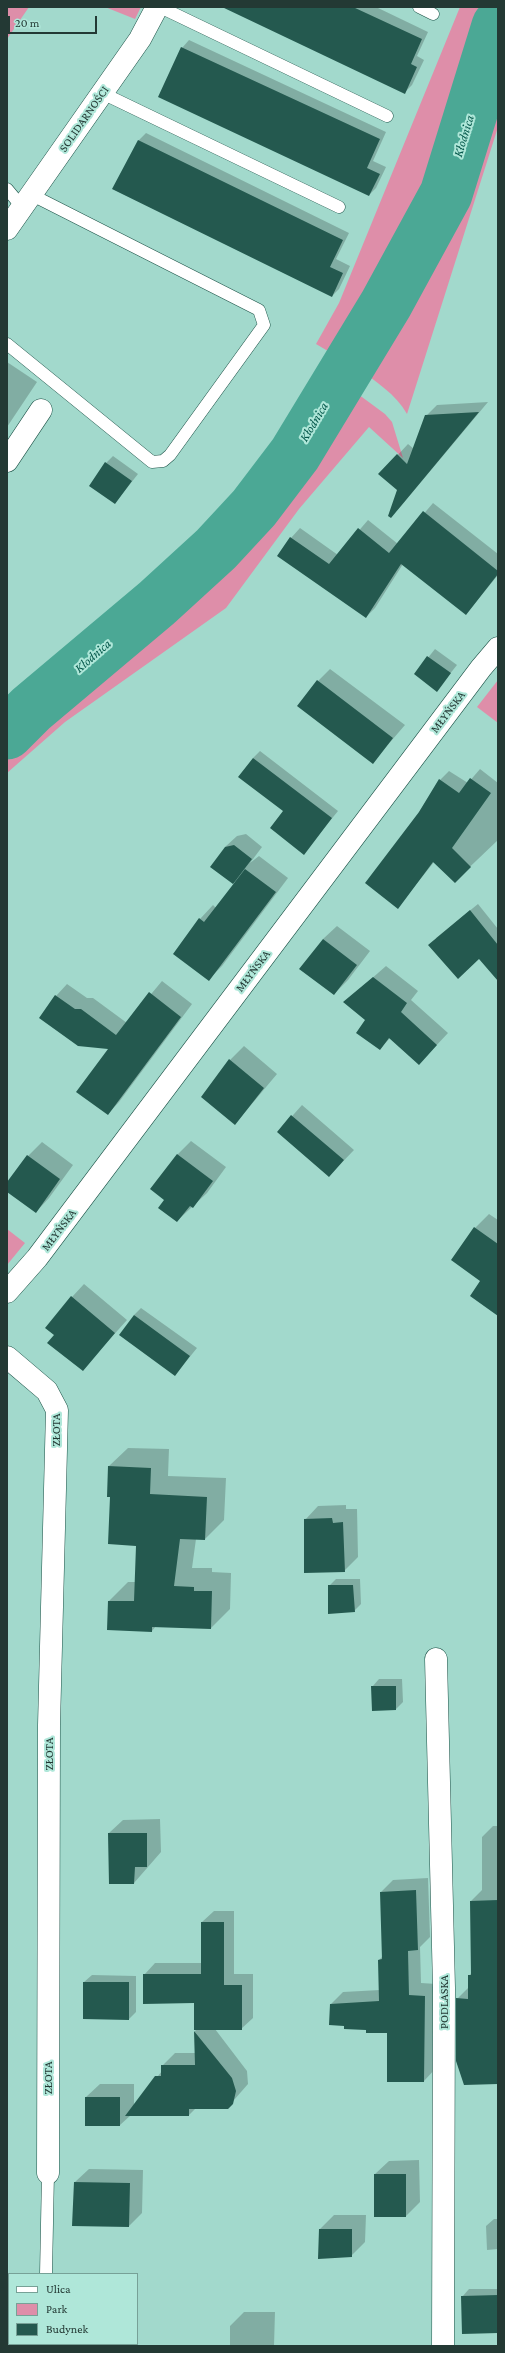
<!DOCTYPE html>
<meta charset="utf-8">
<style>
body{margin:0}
#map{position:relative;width:505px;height:2353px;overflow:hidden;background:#a2d9cc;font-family:"Crimson Pro",serif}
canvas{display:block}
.frame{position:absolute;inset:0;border:8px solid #233934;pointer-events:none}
.legend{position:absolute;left:8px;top:2273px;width:130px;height:72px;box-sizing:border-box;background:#afe7d9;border:1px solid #77a197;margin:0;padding:5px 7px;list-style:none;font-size:12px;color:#233934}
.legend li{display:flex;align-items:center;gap:8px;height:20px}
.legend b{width:20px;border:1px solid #77a197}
.scale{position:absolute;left:8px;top:16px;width:89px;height:18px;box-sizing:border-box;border:2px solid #233934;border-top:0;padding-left:5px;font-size:12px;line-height:14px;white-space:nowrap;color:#233934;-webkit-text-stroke:3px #afe7d9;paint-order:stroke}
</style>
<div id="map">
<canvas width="505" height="2353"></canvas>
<div class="frame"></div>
<ul class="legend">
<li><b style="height:5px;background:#fff"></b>Ulica</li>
<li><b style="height:11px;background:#de8ea9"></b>Park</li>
<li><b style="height:11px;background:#24594f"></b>Budynek</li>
</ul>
<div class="scale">20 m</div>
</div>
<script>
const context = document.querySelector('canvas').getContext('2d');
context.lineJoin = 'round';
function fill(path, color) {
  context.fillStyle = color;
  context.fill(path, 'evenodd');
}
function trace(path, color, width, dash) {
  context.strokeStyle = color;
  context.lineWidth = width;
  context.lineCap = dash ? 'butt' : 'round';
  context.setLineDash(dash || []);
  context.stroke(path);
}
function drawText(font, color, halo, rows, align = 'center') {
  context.font = font + ' "Crimson Pro",serif';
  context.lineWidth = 4;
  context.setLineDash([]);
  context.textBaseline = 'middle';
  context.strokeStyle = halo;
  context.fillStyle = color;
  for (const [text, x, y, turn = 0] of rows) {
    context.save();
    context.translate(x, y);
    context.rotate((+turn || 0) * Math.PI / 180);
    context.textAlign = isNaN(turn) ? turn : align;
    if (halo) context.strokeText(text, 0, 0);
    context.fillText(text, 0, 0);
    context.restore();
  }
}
fill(new Path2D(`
 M7 7H29L7 39Z
 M105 7H141L135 19Z
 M460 7H485C464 76 448 149 418 215 396 264 366 311 338 357L316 344 339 303Z
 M498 49V127L407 414C396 394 375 381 357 368L451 203Z
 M347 386 385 414 392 422 403 458 369 427 299 509 226 608 65 722 7 773V745L213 564 292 470Z
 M498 680V723L477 707Z
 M7 1229 25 1243 7 1265Z`), '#de8ea9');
fill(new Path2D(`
 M226 7H376L428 32 417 56 424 60 412 85 405 92Z
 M189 40 386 132 373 161 386 167 376 188 369 195 182 48Z
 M146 133 349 233 336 259 350 266 339 289 332 296 113 189 139 140Z
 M7 362 37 382 7 427Z
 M488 402 401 506 390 517 399 490 380 474 408 444 414 449 426 416 437 405Z
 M113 456 138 474 115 503 106 463Z
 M433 503 498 554V575L466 614 403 564 375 608 366 617 291 538 300 528 338 555 368 520 398 544Z
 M435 649 457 665 437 690 415 674Z
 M330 669 405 725 373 762 318 681Z
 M260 751 338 811 304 853 285 811 253 758Z
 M480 769 498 783V840L455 881 434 862 398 907 419 812 440 780 449 771 468 783Z
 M246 834 262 847 250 863 259 856 288 878 222 966 208 980 200 919 213 905 216 908 237 881 233 883 225 847 237 836Z
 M478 904 498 929V980L479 957 436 938Z
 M337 926 370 951 348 980 334 994 323 939Z
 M386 966 418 991 411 1000 448 1033 419 1064 390 1038 380 1049 367 1019 345 1002Z
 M162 981 192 1004 119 1102 108 1114 109 1048 56 996 67 984 87 998H93L127 1023Z
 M244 1046 277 1074 235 1124 230 1060Z
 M302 1105 354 1150 329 1176 278 1132Z
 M191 1141 226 1167 207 1193 177 1221 166 1200 177 1155Z
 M42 1142 73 1165 49 1198 36 1212 7 1190V1184L28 1156Z
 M489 1214 498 1220V1315L482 1281 453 1260 475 1228Z
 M84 1284 127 1320 83 1369 72 1297Z
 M141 1308 197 1348 175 1375 134 1315Z
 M128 1448 169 1449 168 1476 226 1478 224 1520 205 1539H196L192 1568H212V1572L231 1573 230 1609 211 1628 156 1626 152 1631 109 1601 128 1582H136L137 1545 112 1496 109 1466Z
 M346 1505V1509H357L358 1557 344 1571 305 1520 318 1506Z
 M336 1579H360L361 1604 354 1611 329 1586Z
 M7 1679H8L7 1711Z
 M379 1679H402L403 1702 396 1709 373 1710 372 1687Z
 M160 1819 161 1852 134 1883 109 1833 123 1820Z
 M493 1826H498V2083L457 1999 469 1987V1976L472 1972 471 1901 482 1890V1837Z
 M428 1878 430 1937 420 1947 421 1983 437 1984 436 2068 424 2081H388V2032L345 2025 331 2004 343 1992 380 1990 379 1960 383 1956 381 1892 393 1880Z
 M214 1911H234V1974H253V2018L241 2029H215L247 2071 248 2084 227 2108H196L189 2115H131L120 2125 86 2097 100 2084H134V2106L162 2071V2066L175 2053H195V2031L197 2029 195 2002 144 1975 155 1963H202V1922Z
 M92 1975 136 1976V2012L129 2019 84 2018V1982Z
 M419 2160 420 2202 406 2216 375 2174 389 2161Z
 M89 2169 143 2170 142 2213 129 2226 75 2182Z
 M334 2215H366L365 2242 351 2256 320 2229Z
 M494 2219H498V2249L487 2250 486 2226Z
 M469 2289H498V2332L462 2297Z
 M9 2306V2339L7 2338V2308Z
 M244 2312H275L274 2346H230V2326Z`), '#0003');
trace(new Path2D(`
 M7 733 31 709 157 603 216 549 254 508 295 454 386 304 446 194 498 26`), '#4ba895', 53);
fill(new Path2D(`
 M222 7H353L422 39 411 64 417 67 405 94Z
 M181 47 380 139 367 168 380 174 369 196 158 97Z
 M138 140 343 240 330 267 343 273 332 297 112 189Z
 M479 412 391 518 388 516 397 490 378 474 397 454 407 464 425 415Z
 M105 462 132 481 115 504 89 486Z
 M423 511 498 571V574L466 615 401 564 366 618 277 556 290 537 329 564 358 528 389 553Z
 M427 656 451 673 437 692 414 674Z
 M317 680 393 738 373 764 297 706Z
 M253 758 332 818 304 855 270 828 283 811 238 777Z
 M470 778 491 793 452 848 471 867 455 883 433 862 398 909 365 883 419 812 439 779 459 793Z
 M234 845 252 859 233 884 210 867 225 847Z
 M245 869 276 892 209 981 173 954 199 918 204 922Z
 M470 910 498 945V981L479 959 458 979 428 945Z
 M323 939 357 965 334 995 299 969Z
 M373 977 407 1003 401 1012 437 1045 419 1065 389 1038 380 1050 356 1033 365 1020 343 1002Z
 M149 992 181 1017 108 1115 76 1092 108 1049 78 1046 39 1018 55 995 75 1009H81L116 1035Z
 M229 1059 264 1088 235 1125 201 1097Z
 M291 1115 344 1160 329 1177 277 1132Z
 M177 1154 213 1181 193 1208 190 1206 177 1222 158 1208 164 1200 150 1189Z
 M27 1155 60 1179 36 1213 7 1192V1182Z
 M474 1227 498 1244V1316L470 1296 480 1281 451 1260Z
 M71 1296 115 1333 83 1371 47 1343 54 1335 45 1328Z
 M134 1315 190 1356 175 1376 119 1335Z
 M108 1466 151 1468 150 1494 207 1497 205 1540 180 1539 174 1586 194 1587V1591H212L211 1629 152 1627V1632L107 1630 108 1601H134L136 1546 108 1544 110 1497H107Z
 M332 1518 333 1523 343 1522 345 1572 304 1573V1519Z
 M328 1585H353L355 1612 328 1614Z
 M371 1686H396V1710L372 1711Z
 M108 1833H147V1867H135L134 1884H109Z
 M416 1890 418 1950 408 1951 409 1995 425 1996 424 2082H387V2033H366V2030L344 2029V2026L329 2025 330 2004 379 2001 378 1960 382 1959 380 1892Z
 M498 1900V2084L464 2085 456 2061V1998L468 1999V1975H471L470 1901Z
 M201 1922H224V1985H242V2030H194V2003L143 2004V1974H201Z
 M83 1982H129V2020L83 2019Z
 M194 2031 232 2078 236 2091 233 2104 228 2109H189V2116H125L155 2076H161V2065H195Z
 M85 2097H120V2126H85Z
 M374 2174H406V2217H374Z
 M74 2182 130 2183 129 2227 72 2226Z
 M319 2229H352V2257L318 2259Z
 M498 2295V2333L462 2334 461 2296Z`), '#24594f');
const service = new Path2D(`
 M160 7 387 116
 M419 7 433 14
 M102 93 339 207
 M7 189 22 207
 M7 344 152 462 163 461 170 455 264 325 259 310 30 194
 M46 2274 48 2173
 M45 2346V2344`);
const minor = new Path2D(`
 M7 229 140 39 157 7
 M7 461 41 410
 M7 1292 37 1258 481 668 498 648
 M7 1357 47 1391 57 1410 49 1725 48 2173
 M436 1659 444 1988 443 2346`);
trace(service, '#1b5146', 13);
trace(minor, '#1b5146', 23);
trace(service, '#fff', 12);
trace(minor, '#fff', 22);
drawText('12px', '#233934', '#afe7d9', [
 ["SOLIDARNOŚCI",84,119,-55],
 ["MŁYŃSKA",448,712,-53],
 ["MŁYŃSKA",253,971,-53],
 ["MŁYŃSKA",59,1230,-53],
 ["ZŁOTA",56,1430,-90],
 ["ZŁOTA",49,1754,-90],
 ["PODLASKA",444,2002,-90],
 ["ZŁOTA",48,2078,-90]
]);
drawText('italic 13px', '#05584b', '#afe7d9', [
 ["Kłodnica",464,136,-73],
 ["Kłodnica",314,422,-59],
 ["Kłodnica",93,656,-41]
]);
</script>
